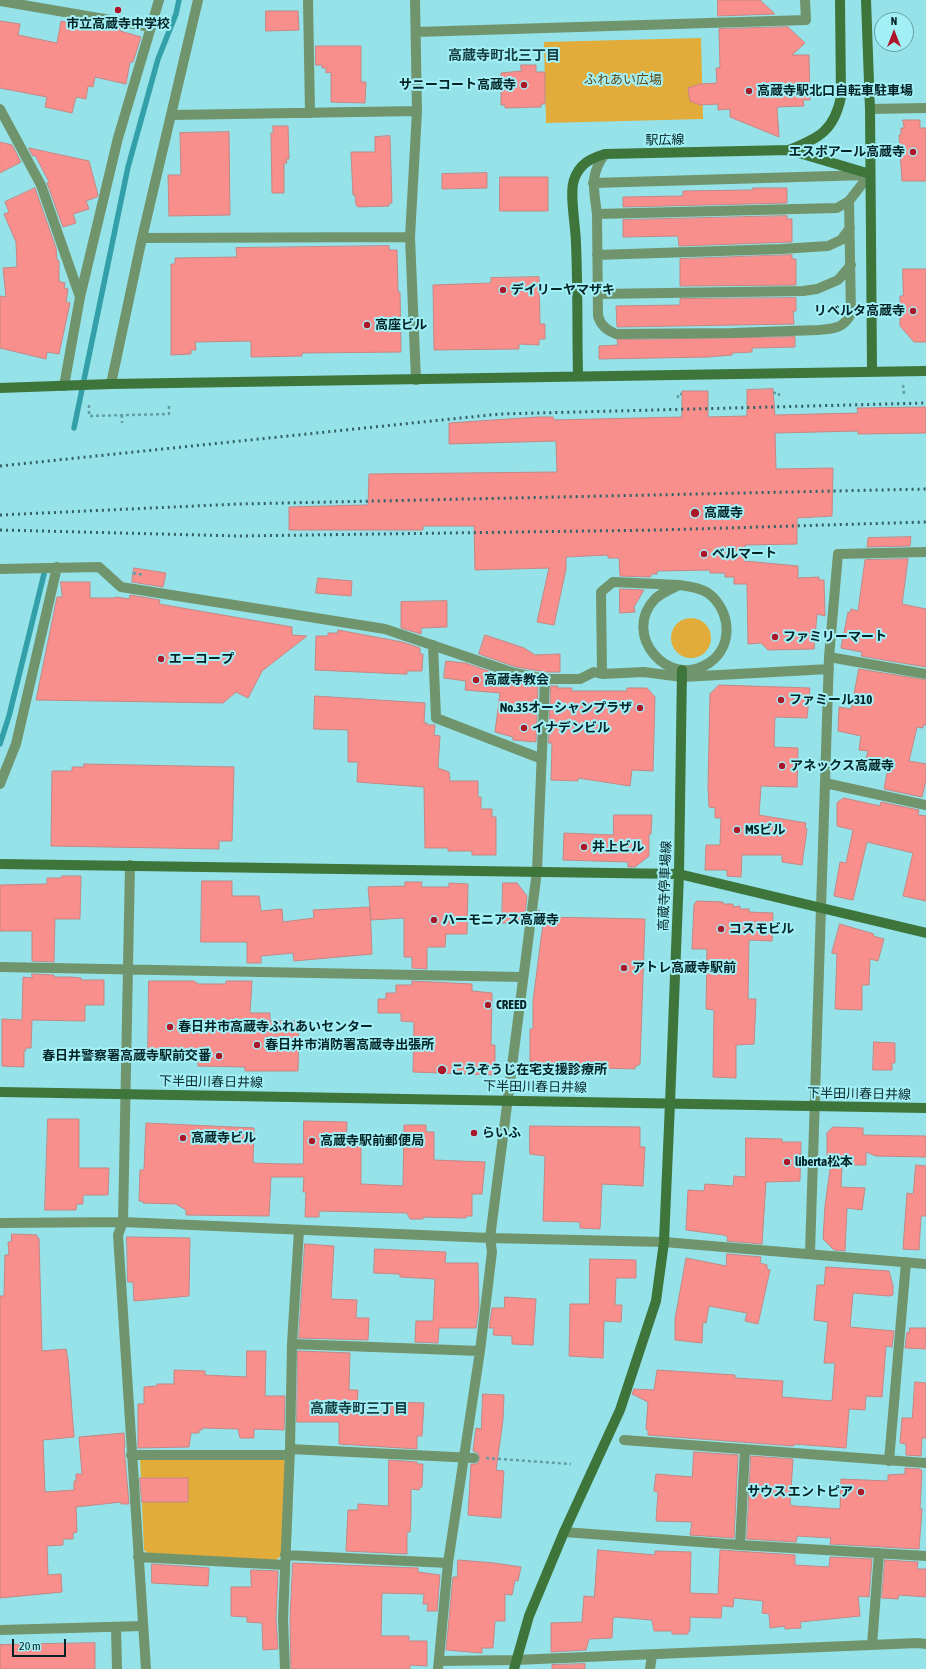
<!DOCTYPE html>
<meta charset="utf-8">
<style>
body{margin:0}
#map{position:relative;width:926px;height:1669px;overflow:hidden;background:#96e2e9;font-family:"Asap Condensed",sans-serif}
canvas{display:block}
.north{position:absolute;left:874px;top:12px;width:40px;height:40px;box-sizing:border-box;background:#a3eff6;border:1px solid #639ea3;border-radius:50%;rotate:0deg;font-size:11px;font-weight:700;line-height:16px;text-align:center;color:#032426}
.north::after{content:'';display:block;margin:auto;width:14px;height:18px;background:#ab1628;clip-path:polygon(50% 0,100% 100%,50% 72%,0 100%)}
.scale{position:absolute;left:12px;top:1639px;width:54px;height:18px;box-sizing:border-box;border:2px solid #032426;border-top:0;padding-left:5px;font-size:12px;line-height:14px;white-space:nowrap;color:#032426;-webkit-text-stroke:3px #a3eff6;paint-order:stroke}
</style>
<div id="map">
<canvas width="926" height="1669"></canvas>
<div class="north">N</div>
<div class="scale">20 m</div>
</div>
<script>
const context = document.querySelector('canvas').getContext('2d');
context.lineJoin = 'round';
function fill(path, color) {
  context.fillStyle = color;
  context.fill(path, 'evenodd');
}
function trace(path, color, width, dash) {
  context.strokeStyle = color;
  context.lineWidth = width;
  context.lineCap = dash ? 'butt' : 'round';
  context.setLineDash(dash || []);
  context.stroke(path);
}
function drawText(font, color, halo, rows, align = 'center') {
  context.font = font + ' "Asap Condensed","Noto Sans JP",sans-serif';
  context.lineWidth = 4;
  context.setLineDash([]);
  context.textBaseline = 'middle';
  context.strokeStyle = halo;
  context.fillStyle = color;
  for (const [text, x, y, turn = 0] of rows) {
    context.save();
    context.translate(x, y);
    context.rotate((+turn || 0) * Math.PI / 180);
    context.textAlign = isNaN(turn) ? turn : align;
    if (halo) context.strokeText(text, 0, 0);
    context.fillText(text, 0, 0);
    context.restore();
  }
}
fill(new Path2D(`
 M701 38 703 119 546 123 544 42Z
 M671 638a20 20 0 1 1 40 0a20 20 0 1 1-40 0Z
 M140 1458H282L285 1462 282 1555 275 1561 150 1555 144 1550Z`), '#e1ac3a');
trace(new Path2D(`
 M74 428 128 167 158 59 176 14 179 0
 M0 744 9 716 44 574`), '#339fa8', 5.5);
const building = new Path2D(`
 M718 0H760L775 14 718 16Z
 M266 11H298L299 30 266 31Z
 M0 21 20 24 18 35 57 43 61 21 71 23V21L82 22 120 28V31L141 37 133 62H130L126 84 95 77 93 87 88 86 86 99 76 97 72 113 45 107 47 97 0 88Z
 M788 27 805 43 792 55H809L810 100H803L804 106 777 107 779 137 730 117V109L718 110V104L700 105 690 101 688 88 700 84 717 83 716 68H720L719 29Z
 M316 46H361V82H366L365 103 331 102V72L326 73V68H322V65H316Z
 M521 65H536V72H545V104H541V107L505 108V105H501V73L521 71Z
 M903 120H920V128H926V181H902L899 135H901V128H904Z
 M273 126H288L289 159H286L287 163H284V193H272L271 133H273Z
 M229 132 230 215 169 216 168 175H181L180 133Z
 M390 136 392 203H389V206L358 207 356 205 355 195H353L351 152H375V137Z
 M0 142 12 145 21 162 0 173Z
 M29 148 89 161 98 195 97 197 86 201 89 209 73 214 76 223 63 227 47 183 49 182 35 155 33 156Z
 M487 173V188L442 189V174Z
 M500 177H548V211H500Z
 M35 188 56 248 57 260 59 261V279L60 282 65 283 64 288 68 289 66 302 70 303 59 354 47 352 46 359 0 348V296L6 297 3 268 17 267 16 242 4 214 9 212 5 202Z
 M753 188H787V203L623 207V197L683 196V191L753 190Z
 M787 216V219H792V242L679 246 678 236 623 237V220Z
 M389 246V250H397L398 292H400L401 352 302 353V356L251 357V341L195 342 196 350H191V354L171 355V264H175V258L237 257 236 248Z
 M792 255V259H796V285L680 286V259Z
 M903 269H926V342H914L900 326V296H903Z
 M539 277 540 324H545V339H539V345L519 344V349L434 350 433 285 491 283V278Z
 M796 298V311H793L794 324 617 327 616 306 680 305V299Z
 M795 337V347L752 348V352L732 353V355L708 357 599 359V346L618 345 617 340Z
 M773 389 775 415 858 413 857 408 926 407V433L858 434V431L775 433 776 469 833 468 832 516 797 518V544L745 545 744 561 798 566V578L819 577V580H824L825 616 817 614 814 649 768 650 761 643 748 644 747 584H734V577H725V573H710V570L657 571V574H652L650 577 620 576 619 558H608V555L566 557V569L554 625 537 622 549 568 475 570 474 526H423V530H289V507L368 505 369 474 557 472 556 441 449 444V423L538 417H553L554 420 682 417V391H708V417L747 416V390Z
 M911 537 910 546 867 547 868 538Z
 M908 559 902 604 926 609V667L861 656 862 652 841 648 848 612 850 613 851 609 858 611 865 560Z
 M134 568 166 573 163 587 132 582Z
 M318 578 352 581 351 596 316 593Z
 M61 582H90V598H115L116 597 129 599 130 595 160 600 159 604 286 626 292 627V635L307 636 262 671 248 698 236 692 223 703 36 700 57 597H62Z
 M620 589 644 590 634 607 635 612 620 613Z
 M447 601V627L421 628V634L401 628V602Z
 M338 630 402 642 420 648V654H423L422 671H407V674H403L315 670 316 636H328V633H338Z
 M485 635 524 648 535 655 560 654V672H546L516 667 479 654Z
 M446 661 465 663 512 679 538 684 536 742 513 740V737L495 732 500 693 465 690 466 681 444 678Z
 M859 669 926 680V725H923V728L917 727 909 761 926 764V780L922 797 884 789 888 768 865 763 868 751 859 750 861 736 838 731 839 707 851 709Z
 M719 685 810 688 807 718 775 717 774 747 798 748 797 787 761 786 759 815 806 823 805 828 807 829 802 865 782 862V855H742L741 877 727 876V870H705L706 845H720L721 818H715V808L709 807 708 787 710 694Z
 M551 686H558L557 688H572L571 691H627V688H647L655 697 653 771 632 770 630 786 578 778V781L551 780 552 743H549Z
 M315 696 425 703 424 723H427V725H435L434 735 440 736 438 768 449 772 450 781H478V797H481V809H492V817H496V855H472V851H448V848H425L424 787 357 782 358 762H348V730L314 729Z
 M84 764 234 767 232 841H219V849L51 846 52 771H72V767H84Z
 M844 798 880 806 881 802 919 810 918 815 926 816V901L903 896 913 853 867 842 853 900 834 896 840 862 846 863 853 830 837 826V803Z
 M614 815H652L651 834H649V856L635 867H628V862L563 860 564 833 613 835Z
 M62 876H81L80 919H55L54 962 32 961V931H0V885L47 884V878H62Z
 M202 881H232V896H259L261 911 282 909 283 922 314 918 313 910 370 907 372 954 294 961 293 953 261 956V963H247V942H201Z
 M405 882H422L421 887H449V883L468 884 467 934H446L445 947H427V969L412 968V957H404V918L371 920 368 887 405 886Z
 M503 883H517L527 896 524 923H502Z
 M697 901 723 902V904H733V907L740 906V909H749V912L773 913 772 941 749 940 748 999H756L754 1044 736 1045V1078L713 1077 714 1010 706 1009 707 949H692L694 905Z
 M539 910 544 917 645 919 640 1064 635 1067V1069L533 1066 531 1064V1061H530V1029H533V1001L543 924 537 923Z
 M840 924 874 934 873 936 884 939 878 961 870 959 869 985H862V1010L835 1009 837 954 832 953Z
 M32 974 54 975V977H71L81 978V980H104V1005H85V1021L32 1020 31 1048H26L25 1051H24V1067L2 1066V1019L22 1020 23 977 32 978Z
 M149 981H194L198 984H226V981H252L250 1013H270V1021H299L298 1071H245V1067L198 1066V1059L148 1058Z
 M412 981 472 984V991L492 993 491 1045H495V1075L413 1072 414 1022 401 1021V1013H378V999H386V993H396V985H412Z
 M874 1042 895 1043V1063H892V1070H873Z
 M48 1119H79V1168H109L108 1195H83V1204H77L76 1210H45Z
 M304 1121 347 1122 346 1146H361V1184L403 1186 404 1125H426V1132H434V1160L485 1162 482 1194H472V1216H466V1218L423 1217V1219H410L407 1213 319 1211V1217H305L306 1192H303L304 1177H271L269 1216 186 1215V1210L176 1204 143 1203V1201H139L140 1170H144L146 1123 254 1128 253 1163 285 1164H303Z
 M530 1126 640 1127V1147H645L643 1186 602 1184 600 1229 580 1228V1222L543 1221 545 1156 530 1154Z
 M833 1127 863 1128V1135L926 1136V1157L876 1156 866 1152V1165H842L841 1187 865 1188 862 1210 847 1208 845 1251 834 1250 823 1239 825 1206 832 1155H827V1133Z
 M746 1138 782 1139V1142H801L800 1181 766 1182 762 1244 727 1241 728 1237 724 1235 686 1230 688 1190 704 1191 705 1184 733 1186 734 1176 745 1177Z
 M916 1165 926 1166V1216H921L919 1250 903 1249 907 1193 913 1194Z
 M12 1234 37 1235V1238H39L42 1351 66 1349 68 1360 74 1437 43 1440 45 1492 74 1490V1481H76V1474H82L79 1437 124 1433 125 1447H124L129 1504H121V1502L76 1507 77 1532 73 1533V1539H63V1545L47 1546 48 1575 61 1574 62 1592 0 1598V1296H4L5 1255H9L8 1242H11Z
 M127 1237 190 1238 189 1296 134 1301 133 1282H128Z
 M305 1244 334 1246 331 1299 357 1300 356 1318H369L368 1340 299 1338Z
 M375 1249 446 1252 445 1263H478L479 1307 476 1328H439L438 1343 415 1342 416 1321H433L435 1279 400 1277V1274L374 1273Z
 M727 1254 761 1257 760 1263 767 1265V1269L770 1270 758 1324 745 1321 747 1313 709 1306 706 1323 703 1322 702 1343 675 1340V1319L686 1258 726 1266Z
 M590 1259 636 1260V1278H616L615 1305H622L621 1322 604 1321 603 1358 569 1356 570 1304H589Z
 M826 1267 889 1271 893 1286V1295L889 1296 853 1293 850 1327 894 1331 892 1347 886 1346 882 1397 866 1396 865 1410 849 1409 846 1448 794 1444V1446L648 1435V1430L646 1429 648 1402 632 1394 634 1389 654 1390 657 1370 735 1375V1378L783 1381 782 1397 832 1401 835 1363H824L828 1322 814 1320 817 1285H824Z
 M505 1297 536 1299 533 1345 512 1344V1336L493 1335 494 1328H489L492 1308H504Z
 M910 1328H926V1349L905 1348 907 1332 909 1333Z
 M247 1351H266L265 1396H285L284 1430 254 1429V1438H240L238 1429 202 1428V1430H199V1433H191L189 1447 138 1448V1404H144V1387L157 1386V1384H174V1370L205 1371V1375L246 1377Z
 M298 1351 350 1353 349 1390H358L357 1409 390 1411V1402L424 1403 422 1436H417V1449L339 1444V1422H297Z
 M915 1382 926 1383V1438H922L921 1456 906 1455V1444L900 1443 902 1418H912Z
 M483 1394 504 1395 503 1420 496 1470 504 1471 501 1518 468 1515 471 1464H477L480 1459 478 1453 473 1451 476 1428 481 1429Z
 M694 1452 738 1455 734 1538 690 1535 692 1522 656 1521 658 1492 654 1491 656 1474 692 1477Z
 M751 1456 793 1459 790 1505 794 1506 840 1509 841 1479 888 1481V1475L905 1474V1468L920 1469 922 1471 920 1509H922L919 1549 830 1544 831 1538 797 1536 796 1542 747 1539Z
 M389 1460 417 1462V1464H423L422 1487H420L419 1490 411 1489V1516L410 1532H407V1554L346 1551 348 1510H358V1504L388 1506Z
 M140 1478H188V1502H142Z
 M598 1550 655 1555V1551L691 1552 690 1593 718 1594 720 1550 795 1555V1565L829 1567 830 1557 872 1559 869 1597 858 1596 860 1616 800 1622 801 1628 785 1629V1626L770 1628 769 1614 762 1613 763 1601 734 1598 733 1607 722 1606 721 1618 690 1617V1631H688V1634H672V1631H654L652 1620 616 1617 613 1618 612 1638 589 1639 586 1650 551 1652V1623L582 1622 584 1596 594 1597Z
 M458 1560 494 1563 521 1567 518 1581 515 1580 512 1595 505 1594V1621H495L493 1648H482V1653L446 1650 453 1577H457Z
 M885 1560 918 1562 917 1569H926V1597L899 1595 898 1599 882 1598Z
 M293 1563 418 1568V1572L440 1575 437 1611H427L428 1604H423L424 1594 382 1593 381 1636H409V1641H427V1666L410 1665V1669H291L290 1619Z
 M152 1564 209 1568 208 1586 152 1583Z
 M251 1570 278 1571 276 1619 278 1649 263 1650 262 1623 247 1622V1617L231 1616V1587H251Z
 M95 1643V1669H0V1645Z
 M585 1664V1669H552V1665Z`);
fill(building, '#f88f8c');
trace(building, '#c48784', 1);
trace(new Path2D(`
 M903 385 904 394
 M773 393H779V397
 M678 398V394H682
 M89 405V416L169 414V405
 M122 415V423
 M133 573 144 575
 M486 1458 571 1464`), '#619ea3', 2.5, [3, 3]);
trace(new Path2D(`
 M605 154C589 175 594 189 597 214L837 208 849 201 870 174
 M593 183 868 175
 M597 214 598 316C601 326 607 330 616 334L733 333 818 330C833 329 843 329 851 314L849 201
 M597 255 781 249 828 246 841 240 850 228
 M598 294 803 291 817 289 838 280 851 265
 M679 585C688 586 700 588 708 593 731 610 734 646 709 663 668 690 621 634 655 599 661 593 671 589 679 585Z
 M116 1627 117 1669
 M0 1630 142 1626`), '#70956d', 10);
trace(new Path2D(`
 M308 0 310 113
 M415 0 417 111 410 237 416 380
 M0 1 151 27
 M416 32 806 20 805 0
 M0 109 41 185 80 297
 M870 109 926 108
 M172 115 417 111
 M142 238 410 237
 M111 384 142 238 198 0
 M64 386 80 297 118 138 159 0
 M0 569 99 567 121 587 385 629 514 673 545 679H580L594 672 602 674 644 672 682 677 829 669
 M433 645 436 718 542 759
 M829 657 926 674
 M602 674 601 592 613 582 679 585
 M825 783 926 805
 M0 784 16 744 57 567
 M130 865 123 1222 118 1235 146 1669
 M0 967 522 977
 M0 1223 123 1222 490 1238 664 1242 926 1264
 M810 1253 829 657 838 554 926 552
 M292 1344 480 1351
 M624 1440 926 1463
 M290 1449 474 1458
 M131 1455H290
 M889 1461 906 1262
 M564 1532 740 1545 926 1556
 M740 1545 745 1449
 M285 1555 448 1563
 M138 1557 285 1565
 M872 1645 879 1553
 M439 1661 515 1660 918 1643 926 1644
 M285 1669 283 1619 290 1449 292 1344 299 1230
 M438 1669 448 1563 480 1351 492 1252 490 1238 537 871 545 679
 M650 1669 652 1655`), '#70956d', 10);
trace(new Path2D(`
 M866 0 870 109 872 370
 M789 150 870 174
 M578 376C577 332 578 288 576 244 576 227 569 194 574 180 579 164 591 158 605 154L789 150C819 138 834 131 841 97L840 0
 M0 388 111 384 926 371
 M0 864 679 874 926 933
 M0 1092 926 1108
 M514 1669 529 1616 564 1532 620 1410 656 1301 664 1242 670 1103 679 874 682 670`), '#3d753a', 10);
trace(new Path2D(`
 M0 466 499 414 926 403
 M0 515 238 504 926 489
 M0 530 239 536 659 530 926 522`), '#336266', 3, [2, 4]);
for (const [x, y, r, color] of [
 [118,10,4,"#ab1628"],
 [524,85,4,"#ab1628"],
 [749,91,4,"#ab1628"],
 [913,152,4,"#ab1628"],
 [503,290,4,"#ab1628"],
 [913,311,4,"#ab1628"],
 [367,325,4,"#ab1628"],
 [695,513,5,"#ab1628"],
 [704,554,4,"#ab1628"],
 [775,637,4,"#ab1628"],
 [161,659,4,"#ab1628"],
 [476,680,4,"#ab1628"],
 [781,700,4,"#ab1628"],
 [640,708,4,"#ab1628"],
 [524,728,4,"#ab1628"],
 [782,766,4,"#ab1628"],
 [737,830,4,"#ab1628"],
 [584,847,4,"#ab1628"],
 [434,920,4,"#ab1628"],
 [721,929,4,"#ab1628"],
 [624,968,4,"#ab1628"],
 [488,1005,4,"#ab1628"],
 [170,1027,4,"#ab1628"],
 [257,1045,4,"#ab1628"],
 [219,1056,4,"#ab1628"],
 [442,1070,5,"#ab1628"],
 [474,1133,4,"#ab1628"],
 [183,1138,4,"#ab1628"],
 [312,1141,4,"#ab1628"],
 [787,1162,4,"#ab1628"],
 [861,1492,4,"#ab1628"]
]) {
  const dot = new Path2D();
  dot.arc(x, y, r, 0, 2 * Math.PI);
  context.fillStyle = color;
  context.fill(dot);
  trace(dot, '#a3eff6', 1.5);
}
drawText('bold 13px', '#032426', '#a3eff6', [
 ["市立高蔵寺中学校",118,24,"center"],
 ["サニーコート高蔵寺",516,85,"right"],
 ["高蔵寺駅北口自転車駐車場",757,91],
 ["エスポアール高蔵寺",905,152,"right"],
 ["デイリーヤマザキ",511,290],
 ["リベルタ高蔵寺",905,311,"right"],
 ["高座ビル",375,325],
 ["高蔵寺",704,513],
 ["ベルマート",712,554],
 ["ファミリーマート",783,637],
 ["エーコープ",169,659],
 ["高蔵寺教会",484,680],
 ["ファミール310",789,700],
 ["No.35オーシャンプラザ",632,708,"right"],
 ["イナデンビル",532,728],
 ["アネックス高蔵寺",790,766],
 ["MSビル",745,830],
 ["井上ビル",592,847],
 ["ハーモニアス高蔵寺",442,920],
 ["コスモビル",729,929],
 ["アトレ高蔵寺駅前",632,968],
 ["CREED",496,1005],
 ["春日井市高蔵寺ふれあいセンター",178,1027],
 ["春日井市消防署高蔵寺出張所",265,1045],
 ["春日井警察署高蔵寺駅前交番",211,1056,"right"],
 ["こうぞうじ在宅支援診療所",451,1070],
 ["らいふ",482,1133],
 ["高蔵寺ビル",191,1138],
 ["高蔵寺駅前郵便局",320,1141],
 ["liberta松本",795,1162],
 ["サウス エントピア",853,1492,"right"]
], 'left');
drawText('13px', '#614813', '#a3eff6', [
 ["ふれあい広場",623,80]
]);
drawText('13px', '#032426', '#a3eff6', [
 ["駅広線",665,140,-1],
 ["高蔵寺停車場線",665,886,-88],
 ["下半田川春日井線",211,1082,1],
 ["下半田川春日井線",535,1087,1],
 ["下半田川春日井線",859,1094,1]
]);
drawText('bold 14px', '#163e42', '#a3eff6', [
 ["高蔵寺町北三丁目",504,56],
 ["高蔵寺町三丁目",359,1409]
]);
</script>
